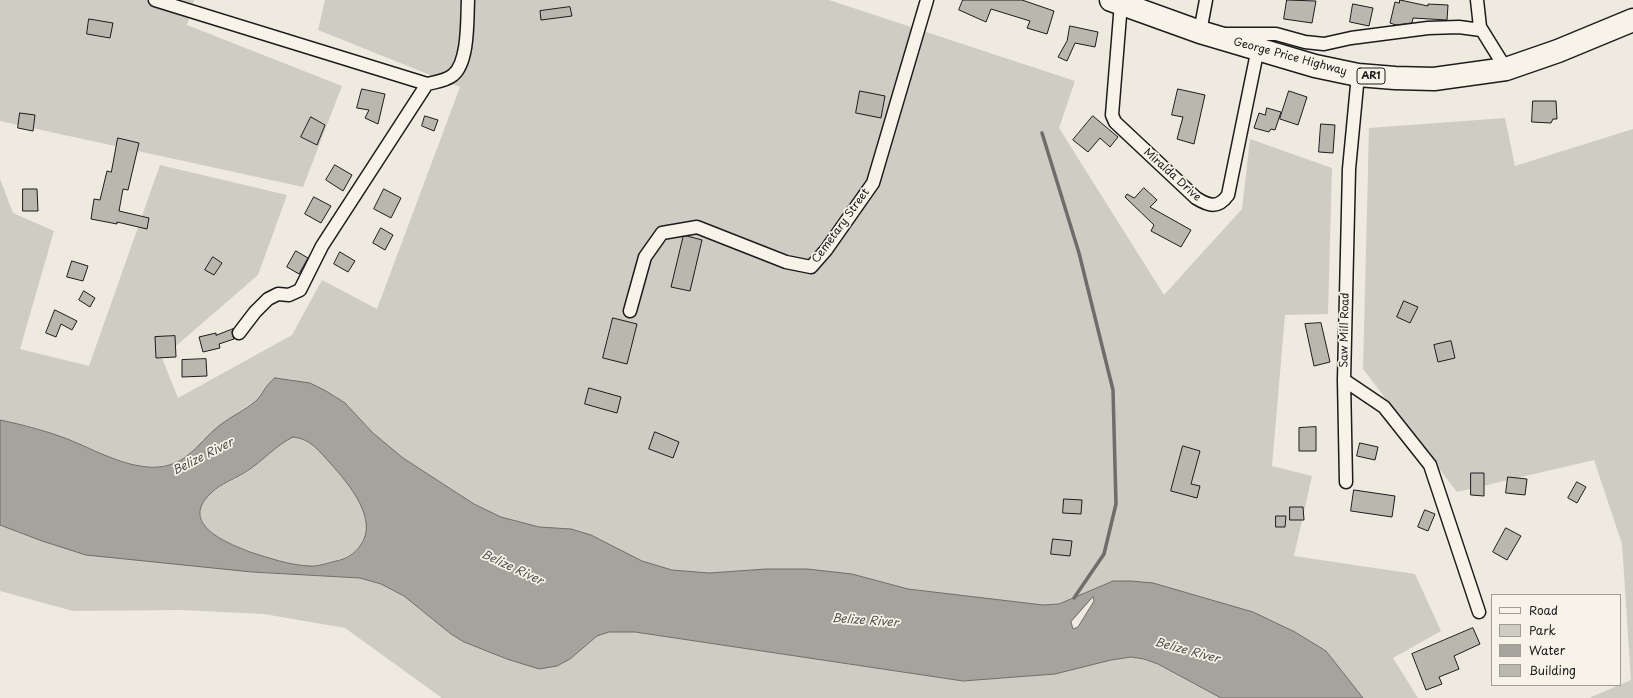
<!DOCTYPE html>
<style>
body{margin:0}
#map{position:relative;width:1633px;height:698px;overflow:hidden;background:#eeeae0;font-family:"Playpen Sans",sans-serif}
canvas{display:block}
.legend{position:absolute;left:1491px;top:594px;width:130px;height:92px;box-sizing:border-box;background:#f7f3e8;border:1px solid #9f9d96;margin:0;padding:5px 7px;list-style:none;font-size:12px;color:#1c1c1c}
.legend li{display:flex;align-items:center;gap:8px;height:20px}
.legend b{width:20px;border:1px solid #9f9d96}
</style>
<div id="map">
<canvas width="1633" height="698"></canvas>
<ul class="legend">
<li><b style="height:5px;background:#f7f3e8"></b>Road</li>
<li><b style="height:11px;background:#cfccc3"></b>Park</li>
<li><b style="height:11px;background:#a6a39d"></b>Water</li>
<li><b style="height:11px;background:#bab7af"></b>Building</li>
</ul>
</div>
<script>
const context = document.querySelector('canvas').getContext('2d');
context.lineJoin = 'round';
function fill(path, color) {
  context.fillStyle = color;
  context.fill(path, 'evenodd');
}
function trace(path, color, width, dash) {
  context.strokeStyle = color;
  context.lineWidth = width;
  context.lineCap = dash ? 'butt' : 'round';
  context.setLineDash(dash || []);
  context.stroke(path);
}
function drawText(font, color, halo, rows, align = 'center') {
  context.font = font + ' "Playpen Sans",sans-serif';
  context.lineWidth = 3.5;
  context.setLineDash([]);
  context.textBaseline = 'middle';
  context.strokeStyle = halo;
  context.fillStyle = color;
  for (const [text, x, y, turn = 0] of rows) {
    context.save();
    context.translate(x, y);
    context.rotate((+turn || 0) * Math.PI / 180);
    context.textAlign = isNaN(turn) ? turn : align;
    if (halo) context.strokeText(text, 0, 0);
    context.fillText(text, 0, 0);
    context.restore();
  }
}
fill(new Path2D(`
 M0 0H194L187 25 342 86 303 187 0 121Z
 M325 0H829L1075 81 1059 128 1164 295 1242 209 1250 139 1332 168 1328 314 1285 315 1272 466 1312 476 1294 556 1415 574 1441 631 1393 658 1418 698H1363L1326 651 1295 632 1253 612 1113 581 1059 604 1043 605 908 589 852 574 737 571 709 573 672 570 642 561 591 535 571 529 539 527 501 517 474 504 403 458 373 433 345 403 270 382 257 400 221 424 188 456 176 464 158 466H139L107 457 71 440 33 427 0 420V179L13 213 54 231 20 349 89 366 160 165 287 195 258 275 162 358 178 398 292 335 322 280 377 309 460 87 318 30Z
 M1505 118 1515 166 1633 129V698H1589L1631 680 1622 544 1594 460 1457 492 1363 369 1369 128Z
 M293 437C316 438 337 470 350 487 374 519 374 553 330 562 323 564 315 567 309 566 285 565 186 542 202 505 210 486 231 484 245 473 261 461 275 445 293 437Z
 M0 525 42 541 252 572 360 578 381 584 404 596 451 634 464 642 507 659 539 669 557 666 570 659 597 636 609 632H635L963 681 1055 674 1111 660 1131 657 1144 659 1158 664 1221 698H442L345 628 264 614 181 610 73 611 0 591Z`), '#cfccc3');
const water = new Path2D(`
 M275 378 310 383 326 391 345 403 373 433 403 458 474 504 501 517 539 527 571 529 591 535 642 561 672 570 709 573 766 569H807L852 574 908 589 1043 605 1059 604 1113 581H1131L1153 583 1253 612 1295 632 1326 651 1363 698H1221L1158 664 1144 659 1131 657 1111 660 1055 674 963 681 635 632H609L597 636 570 659 557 666 539 669 507 659 464 642 451 634 404 596 381 584 360 578 252 572 86 555 42 541 0 525V420C24 425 47 431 70 440 104 454 152 483 187 456 199 447 208 434 220 425 232 416 245 410 256 401 263 394 266 384 275 378ZM293 437C310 438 320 452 331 464 348 483 380 520 360 546 354 554 346 559 336 561 327 563 317 567 309 566 289 565 269 558 250 552 227 543 178 524 211 493 221 483 236 479 247 471 263 461 276 445 293 437ZM1093 597 1094 601 1078 627 1073 629 1071 622Z`);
fill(water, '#a6a39d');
trace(water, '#6f6d69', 1);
trace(new Path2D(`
 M1042 133 1079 253 1113 390 1116 504 1104 554 1074 598`), '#6f6d69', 3.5);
const building = new Path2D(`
 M963 0H1022L1054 11 1047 34 1027 28 1030 21 991 9 986 22 959 10Z
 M1287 0 1316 1 1312 23 1284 19Z
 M1400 0 1428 6V4L1448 5 1447 20 1413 18 1412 23 1396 25 1390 23 1395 2 1399 3Z
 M1353 4 1373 8 1369 26 1350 22Z
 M570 7 572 16 541 20 540 11Z
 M89 19 113 23 110 38 87 34Z
 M1070 26 1098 32 1095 47 1075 43 1067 61 1058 57 1067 41Z
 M362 89 385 94 378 124 365 118 369 110 357 108Z
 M1178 89 1205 95 1194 144 1177 139 1183 117 1172 115Z
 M860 91 885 96 881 118 856 113Z
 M1289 91 1307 97 1298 125 1280 119Z
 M1533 101H1556L1557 119H1553L1551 123 1532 122Z
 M1267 108 1281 112 1275 130 1271 129 1269 132 1254 128 1259 113 1265 115Z
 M20 113 35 115 33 131 18 128Z
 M425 116 438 120 434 131 422 126Z
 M1093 116 1118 137 1110 147 1100 138 1088 152 1073 140Z
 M311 117 325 125 317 145 301 137Z
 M1321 124 1335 125 1333 153 1319 152Z
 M118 138 139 143 128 190 123 189 119 211 149 218 147 229 117 222V224L91 219 94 199 100 200 107 171 111 172Z
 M335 165 352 175 343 191 326 180Z
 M1144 188 1157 200 1150 207 1191 230 1181 247 1151 231 1154 225 1125 197 1127 194 1134 198Z
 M23 189H37L38 211H23Z
 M384 189 401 198 391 218 374 209Z
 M314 197 331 206 321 223 305 214Z
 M381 228 393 235 385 250 373 243Z
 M687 236 702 240 690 291 671 287 683 237Z
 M296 251 308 258 299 274 287 267Z
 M340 252 355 261 348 272 334 264Z
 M213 257 222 263 214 275 205 270Z
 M72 261 88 266 83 281 67 277Z
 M84 291 95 298 90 307 79 300Z
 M1404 301 1418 307 1410 323 1397 317Z
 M55 310 77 321 72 330 61 324 56 337 46 333Z
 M613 318 637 324 627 364 603 358Z
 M1321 323 1330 362 1314 366 1305 324Z
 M233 329 232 332 234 339 219 344 220 348 203 352 199 337 216 333V335Z
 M175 336 176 357 156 358 155 337Z
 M1451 341 1455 358 1438 362 1434 345Z
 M206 359 207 376 182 377V360Z
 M589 388 621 397 617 413 585 404Z
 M1316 427V451H1299V428Z
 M655 432 679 442 673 458 649 449Z
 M1360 443 1378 447 1375 460 1357 456Z
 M1183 446 1200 451 1191 484 1200 486 1197 498 1171 491Z
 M1471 473H1484V496L1471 495Z
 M1508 477 1527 479 1525 495 1506 493Z
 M1577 482 1586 487 1577 503 1568 498Z
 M1354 490 1395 496 1392 517 1351 511Z
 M1064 499 1082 500 1081 514 1063 513Z
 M1290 507H1303L1304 520H1290Z
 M1425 510 1435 514 1428 531 1418 527Z
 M1276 516H1286L1285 527H1276Z
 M1506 528 1521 536 1507 560 1493 552Z
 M1053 539 1072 541 1070 556 1051 554Z
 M1473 628 1480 644 1454 656 1459 669 1439 677 1442 684 1426 690 1412 654Z`);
fill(building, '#bab7af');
trace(building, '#1c1c1c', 1);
const street = new Path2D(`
 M155 0 427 84C435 82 446 81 453 75 469 62 467 19 468 0
 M1477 0 1480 27 1506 69
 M1121 3 1112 115 1115 122 1196 198C1209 206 1218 209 1228 195L1258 48
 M1200 32 1206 0
 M1227 34H1276L1305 42 1324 44 1351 38 1428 28 1459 27 1481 30
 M1358 75 1349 169 1344 380 1384 407 1430 465 1479 612
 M630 311 645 257 662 233 697 227 786 262 811 267 826 250 873 183 927 0
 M239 333 255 312 268 299 278 294 289 295 300 290 322 246 427 84
 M1344 380 1346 482`);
const highway = new Path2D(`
 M1111 0 1200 32 1315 66 1358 75 1395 78 1434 79 1506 69 1558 51 1633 20`);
trace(street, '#1c1c1c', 15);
trace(highway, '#1c1c1c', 25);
trace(street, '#f7f3e8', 12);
trace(highway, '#f7f3e8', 22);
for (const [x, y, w] of [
 [1371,76,28]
]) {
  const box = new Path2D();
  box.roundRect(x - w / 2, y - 8, w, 16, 3);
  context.fillStyle = '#f7f3e8';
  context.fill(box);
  trace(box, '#1c1c1c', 1);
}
drawText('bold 10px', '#1c1c1c', null, [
 ["AR1",1371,76]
]);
drawText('11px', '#1c1c1c', '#f7f3e8', [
 ["George Price Highway",1290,57,15],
 ["Miralda Drive",1172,175,42],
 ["Cemetary Street",841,226,-54],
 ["Saw Mill Road",1345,330,-89]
]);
drawText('italic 12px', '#535250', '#f7f3e8', [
 ["Belize River",203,457,-27],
 ["Belize River",512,568,25],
 ["Belize River",865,621,4],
 ["Belize River",1187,651,15]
]);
</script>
